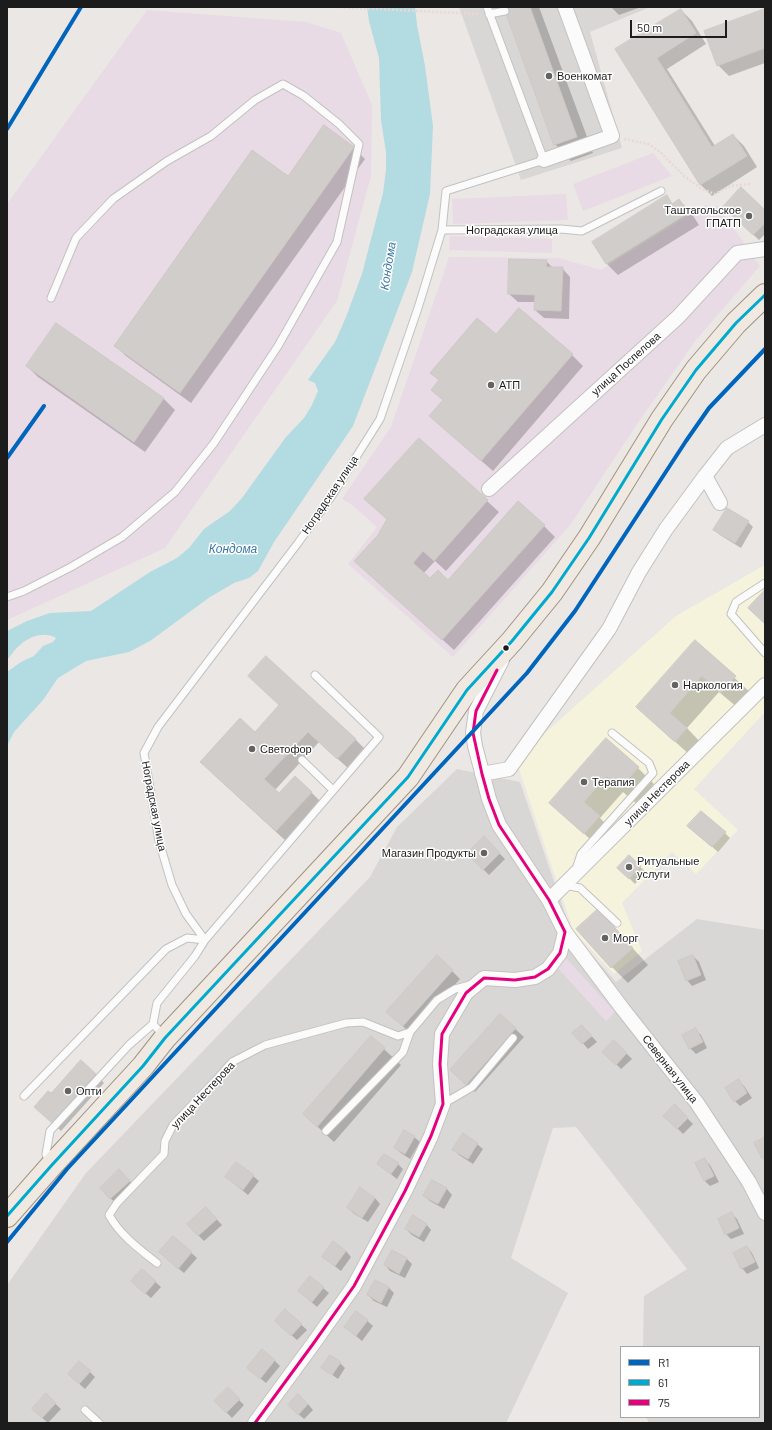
<!DOCTYPE html>
<meta charset="utf-8">
<style>
body{margin:0}
#map{position:relative;width:772px;height:1430px;overflow:hidden;background:#eae7e4;font-family:Barlow,sans-serif}
canvas{display:block}
.frame{position:absolute;inset:0;border:8px solid #1c1c1c;pointer-events:none}
.legend{position:absolute;left:620px;top:1346px;width:140px;height:72px;box-sizing:border-box;background:#fff;border:1px solid #a4a4a4;margin:0;padding:5px 7px;list-style:none;font-size:12px;color:#1c1c1c}
.legend li{display:flex;align-items:center;gap:8px;height:20px}
.legend b{width:20px;border:1px solid #a4a4a4}
.scale{position:absolute;left:630px;top:20px;width:97px;height:18px;box-sizing:border-box;border:2px solid #1c1c1c;border-top:0;padding-left:5px;font-size:12px;line-height:14px;white-space:nowrap;color:#1c1c1c;-webkit-text-stroke:3px #fff;paint-order:stroke}
</style>
<div id="map">
<canvas width="772" height="1430"></canvas>
<div class="frame"></div>
<ul class="legend">
<li><b style="height:5px;background:#0065bd"></b>R1</li>
<li><b style="height:5px;background:#00a9ce"></b>61</li>
<li><b style="height:5px;background:#e5007d"></b>75</li>
</ul>
<div class="scale">50 m</div>
</div>
<script>
const context = document.querySelector('canvas').getContext('2d');
context.lineJoin = 'round';
function fill(path, color) {
  context.fillStyle = color;
  context.fill(path, 'evenodd');
}
function trace(path, color, width, dash) {
  context.strokeStyle = color;
  context.lineWidth = width;
  context.lineCap = dash ? 'butt' : 'round';
  context.setLineDash(dash || []);
  context.stroke(path);
}
function drawText(font, color, halo, rows, align = 'center') {
  context.font = font + ' Barlow,sans-serif';
  context.lineWidth = 3;
  context.setLineDash([]);
  context.textBaseline = 'middle';
  context.strokeStyle = halo;
  context.fillStyle = color;
  for (const [text, x, y, turn = 0] of rows) {
    context.save();
    context.translate(x, y);
    context.rotate((+turn || 0) * Math.PI / 180);
    context.textAlign = isNaN(turn) ? turn : align;
    if (halo) context.strokeText(text, 0, 0);
    context.fillText(text, 0, 0);
    context.restore();
  }
}
fill(new Path2D(`
 M459 7H650L590 32 622 148 521 180Z
 M457 769 520 782 571 931 616 982 697 919 765 930V1423H649L646 1417H759V1347H643L644 1296 687 1269 576 1127 553 1128 511 1258 568 1293 506 1423H7V1285L86 1173 370 877 397 827Z`), '#d9d7d5');
fill(new Path2D(`
 M147 10 306 22 341 33 372 105 371 176 337 301 165 548 7 620V204Z
 M653 153 672 176 583 211 573 184Z
 M566 194 568 220 453 224 452 199Z
 M705 205 719 207 760 266 696 340 635 427 571 524 453 657 348 564 377 527 351 504 342 499 391 427 449 257 559 258 601 270Z
 M450 236 552 239V253L449 250Z
 M565 957 615 1012 606 1021 556 966Z`), '#e9dbe5');
fill(new Path2D(`
 M765 565V712L694 789 738 830 696 874 672 852 622 903 642 951 614 974 573 930 518 766 545 733 676 616Z`), '#f6f3dd');
fill(new Path2D(`
 M367 7H415L417 25 425 66 433 126 430 194 412 272 353 426 274 542 258 571 249 578 234 583 210 597 150 641 129 652 86 661 58 678 43 700 14 732 7 746V672L21 662 34 656 43 646 53 642 56 638C45 631 29 636 20 645 15 649 11 655 7 660V632L9 630 27 621 50 613 91 611 150 572 177 558 189 548 204 529 230 511 242 498 286 437 304 418 312 405 318 391 315 383 308 380 335 342 346 317 362 274 383 193 386 170V152L381 120 379 58 369 21Z`), '#b3dbe2');
fill(new Path2D(`
 M505 7H539L593 153 571 161 555 144Z
 M611 7H641L619 15Z
 M681 10 692 21 706 44 667 69 715 146 733 135 744 146 757 167 712 196 701 185 617 50Z
 M765 10V63L729 76 718 65Z
 M324 127 354 148 365 159 191 403 126 356 115 345 289 177Z
 M666 197 673 204 679 200 690 211 699 225 618 275 607 264 593 242Z
 M724 207 765 211V234L759 240Z
 M546 261 553 268H562L570 277 569 319 544 318 535 310 536 302H518L509 294Z
 M56 324 164 399 175 410 145 452 38 377 27 366Z
 M497 335 572 355 583 366 493 471 430 416 444 401 433 390 440 381 432 373Z
 M419 439 499 512 446 571 435 561 423 574 430 580 448 581 544 526 555 537 454 650 355 561 379 535 387 519 377 510Z
 M748 522 753 527 741 548 720 535 715 530Z
 M695 642 751 693 738 708 719 692 687 728 703 745 692 757 637 707Z
 M280 705 355 739 366 750 349 769 319 742 275 790 279 795 311 792 322 803 287 842 212 773 255 733Z
 M606 740 638 768 654 784 637 804 623 792 600 818 615 833 601 849 550 803Z
 M694 831 725 833 730 838 718 852Z
 M484 838 505 859 489 875 468 854Z
 M629 857 646 872 635 884 624 873Z
 M598 910 648 965 628 983 612 967Z
 M693 956 699 962 706 980 692 986 687 980Z
 M452 971 460 979 411 1034 388 1012Z
 M500 1015 524 1037 475 1092 459 1078Z
 M696 1030 701 1035 707 1048 696 1054 690 1048Z
 M587 1031 597 1042 588 1049 574 1033Z
 M371 1037 401 1065 334 1142 304 1114Z
 M614 1041 632 1059 621 1069 604 1052Z
 M95 1074 104 1083 61 1131 35 1107 51 1095Z
 M738 1080 744 1086 752 1098 740 1106 735 1101Z
 M675 1106 693 1124 683 1134 665 1116Z
 M414 1137 420 1142 410 1159 401 1153 395 1148Z
 M477 1144 483 1149 473 1164 459 1155 454 1149Z
 M705 1160 710 1165 719 1182 710 1186 705 1181Z
 M378 1164H398L403 1169 397 1179Z
 M119 1171 135 1186 116 1204 101 1188Z
 M253 1176 259 1181 248 1195 226 1177Z
 M433 1181 447 1189 452 1195 444 1209 430 1201 424 1195Z
 M375 1198 380 1204 368 1222 353 1213 348 1207Z
 M206 1208 222 1225 204 1241 188 1225Z
 M732 1214 737 1219 744 1234 731 1239 726 1234Z
 M426 1224 431 1230 424 1242 412 1235 406 1229Z
 M173 1237 197 1258 184 1273 166 1258Z
 M747 1247 752 1253 759 1268 747 1274 742 1268Z
 M346 1251 351 1257 341 1271 323 1257Z
 M392 1251 407 1259 412 1264 405 1278 390 1271 385 1265Z
 M142 1270 161 1287 151 1298 138 1287Z
 M375 1281 389 1288 394 1293 387 1307 374 1301 368 1295Z
 M323 1288 329 1293 317 1307 299 1291Z
 M285 1310 307 1330 297 1340 281 1326Z
 M357 1312 373 1326 362 1341 345 1327Z
 M274 1360 280 1366 266 1383 254 1373Z
 M340 1363 345 1368 338 1379 323 1368Z
 M90 1372 95 1377 85 1389 74 1379Z
 M228 1389 244 1405 232 1418 215 1401Z
 M46 1395 61 1409 48 1423 38 1414Z
 M308 1404 313 1410 304 1419 295 1411Z`), '#0003');
const building = new Path2D(`
 M504 7H530L577 137 554 145Z
 M681 9 696 33 657 58 712 147 733 134 747 156 700 185 615 49Z
 M765 9V48L717 66 704 31Z
 M324 125 354 147 180 393 114 346 252 150 288 176Z
 M741 187 765 210V223L753 235 723 207Z
 M667 195 672 204 679 199 688 213 606 264 592 242Z
 M509 259 547 260 546 267H563L561 311 534 310 535 295 508 294Z
 M519 308 573 354 481 461 429 416 443 400 431 390 439 380 430 373 477 318 496 334Z
 M56 323 164 398 134 442 26 366Z
 M419 438 488 500 434 561 423 551 413 563 430 578 438 570 448 580 518 501 545 525 442 640 354 561 378 535 387 519 364 499Z
 M727 508 749 521 735 543 713 530Z
 M765 590V624L748 608Z
 M695 640 736 676 721 693 702 676 670 713 687 728 675 742 636 707Z
 M266 656 356 739 337 759 308 732 264 779 279 793 295 776 312 792 276 831 200 762 240 718 255 732 279 705 248 676Z
 M606 738 639 767 620 788 607 776 584 802 600 816 584 834 549 803Z
 M701 811 726 832 712 847 687 826Z
 M484 836 500 853 483 870 467 854Z
 M629 855 641 866 629 879 617 868Z
 M598 909 633 948 611 968 576 929Z
 M437 955 453 970 403 1026 386 1012Z
 M693 955 701 975 686 981 678 961Z
 M500 1014 516 1028 466 1085 450 1070Z
 M582 1025 592 1036 582 1044 572 1033Z
 M696 1028 703 1042 689 1049 682 1035Z
 M371 1036 385 1048 317 1127 303 1114Z
 M614 1040 627 1053 616 1065 602 1052Z
 M81 1060 96 1074 52 1123 34 1107 48 1091 51 1093Z
 M739 1079 747 1093 734 1102 725 1088Z
 M675 1104 688 1118 677 1129 663 1116Z
 M404 1130 415 1136 405 1154 394 1148Z
 M463 1133 478 1143 468 1159 452 1150Z
 M765 1137V1157L762 1159 754 1143Z
 M384 1154 399 1163 391 1174 377 1164Z
 M705 1158 714 1176 704 1181 695 1163Z
 M236 1162 254 1175 243 1190 225 1177Z
 M119 1169 130 1181 110 1199 100 1188Z
 M432 1180 447 1188 438 1204 423 1196Z
 M360 1187 375 1198 362 1218 347 1208Z
 M206 1207 217 1219 198 1236 187 1224Z
 M732 1212 739 1228 725 1235 718 1219Z
 M413 1215 427 1224 419 1237 405 1229Z
 M173 1236 192 1252 178 1269 159 1252Z
 M333 1241 346 1251 335 1266 322 1257Z
 M747 1246 755 1262 741 1269 733 1253Z
 M392 1250 407 1258 399 1274 384 1265Z
 M142 1269 156 1281 145 1294 131 1281Z
 M310 1276 324 1287 312 1302 298 1291Z
 M375 1280 389 1287 381 1303 367 1295Z
 M285 1309 302 1324 291 1336 275 1321Z
 M356 1311 368 1320 356 1336 344 1327Z
 M262 1349 275 1360 260 1379 247 1368Z
 M330 1355 341 1362 332 1375 321 1368Z
 M79 1361 91 1371 79 1384 68 1374Z
 M228 1387 240 1399 226 1413 214 1401Z
 M46 1393 56 1403 42 1418 32 1409Z
 M298 1394 308 1404 298 1415 288 1405Z`);
fill(building, '#d1cdca');
trace(building, '#cec9c5', 1);
const lane = new Path2D(`
 M489 14 505 11
 M442 230 446 191 544 160 487 7
 M765 583 736 602 731 614 765 653
 M7 597 24 591 71 567 122 537 175 492 214 443 278 346 337 242 359 144 339 124 304 96 283 84 255 100 211 136 167 161 113 199 76 238 51 298
 M315 675 379 737 205 940 186 914 172 885 159 841 144 753 158 727 298 543 331 497 380 419 418 308 442 230 561 229 582 231 661 191
 M302 760 333 790
 M576 869 581 854 653 773 649 763 612 733
 M564 885 580 888 617 923
 M24 1096 166 949 187 938 205 940 195 956 157 1003 153 1024 164 1036
 M443 1104 472 1087 513 1038
 M326 1131 403 1052 410 1032
 M49 1163 46 1154 50 1131 129 1045 153 1024
 M157 1263C139 1249 120 1235 109 1215L117 1203 164 1154 165 1141 173 1125 217 1079 232 1062 265 1045 346 1023 363 1022 398 1036 410 1032 437 1000 455 989 470 985
 M85 1410 99 1423`);
const street = new Path2D(`
 M544 160 612 136 565 7
 M705 476 720 503
 M489 489 678 317 737 253 765 249
 M482 774 509 769 609 629 639 572 666 529 705 476 727 448 765 425
 M549 900 765 685
 M565 932 622 1008 697 1103 749 1182 765 1213
 M255 1423 313 1344 354 1286 405 1191 431 1136 443 1104 440 1064 442 1034 466 993 484 978 515 980 535 977 548 969 560 953 565 932 549 900 499 825 489 799 475 746 473 733 476 711 502 660`);
const primary = new Path2D(`
 M7 1216 51 1166 143 1066 165 1038 408 777 467 690 512 641 552 592 589 538 662 419 696 370 736 323 765 295`);
trace(lane, '#c3c2c0', 9);
trace(street, '#c3c2c0', 16);
trace(primary, '#a09381', 24);
trace(new Path2D(`
 M336 7 479 14
 M624 139 648 144 660 152 684 176 702 189 715 194 730 186 751 184`), '#ead7d6', 2.5, [2, 2]);
trace(lane, '#fcfbfb', 7);
trace(street, '#fcfbfb', 14);
trace(primary, '#f0e9e2', 22);
trace(new Path2D(`
 M7 129 81 7
 M7 458 44 406`), '#c9c8c8', 3, [8, 8]);
trace(new Path2D(`
 M7 1216 51 1166 143 1066 165 1038 408 777 467 690 512 641 552 592 589 538 662 419 696 370 736 323 765 295`), '#00a9ce', 3);
trace(new Path2D(`
 M255 1423 313 1344 354 1286 405 1191 431 1136 443 1104 440 1064 442 1034 466 993 484 978 515 980 535 977 548 969 560 953 565 932 549 900 499 825 489 799 482 774 473 733 476 711 497 670`), '#e5007d', 3);
trace(new Path2D(`
 M7 129 81 7
 M7 458 44 406
 M7 1242 67 1169 527 673 575 611 686 441 709 408 765 349`), '#0065bd', 4);
for (const [x, y, r, color] of [
 [549,76,4,"#646362"],
 [749,216,4,"#646362"],
 [491,385,4,"#646362"],
 [506,648,3.5,"#1c1c1c"],
 [675,685,4,"#646362"],
 [252,749,4,"#646362"],
 [584,782,4,"#646362"],
 [484,853,4,"#646362"],
 [629,867,4,"#646362"],
 [605,938,4,"#646362"],
 [68,1091,4,"#646362"]
]) {
  const dot = new Path2D();
  dot.arc(x, y, r, 0, 2 * Math.PI);
  context.fillStyle = color;
  context.fill(dot);
  trace(dot, '#fff', 1.5);
}
drawText('11px', '#1c1c1c', '#fff', [
 ["Военкомат",557,76],
 ["Таштагольское",741,210,"right"],
 ["ГПАТП",741,223,"right"],
 ["АТП",499,385],
 ["Наркология",683,685],
 ["Светофор",260,749],
 ["Терапия",592,782],
 ["Магазин Продукты",476,853,"right"],
 ["Ритуальные",637,861],
 ["услуги",637,874],
 ["Морг",613,938],
 ["Опти",76,1091]
], 'left');
drawText('11px', '#1c1c1c', '#fff', [
 ["Ноградская улица",512,230],
 ["улица Поспелова",626,364,-42],
 ["Ноградская улица",330,495,-56],
 ["улица Нестерова",657,793,-45],
 ["Ноградская улица",154,806,79],
 ["Северная улица",670,1069,52],
 ["улица Нестерова",203,1095,-47]
]);
drawText('italic 12px', '#3a77a4', '#fff', [
 ["Кондома",388,266,-81],
 ["Кондома",233,549]
]);
</script>
